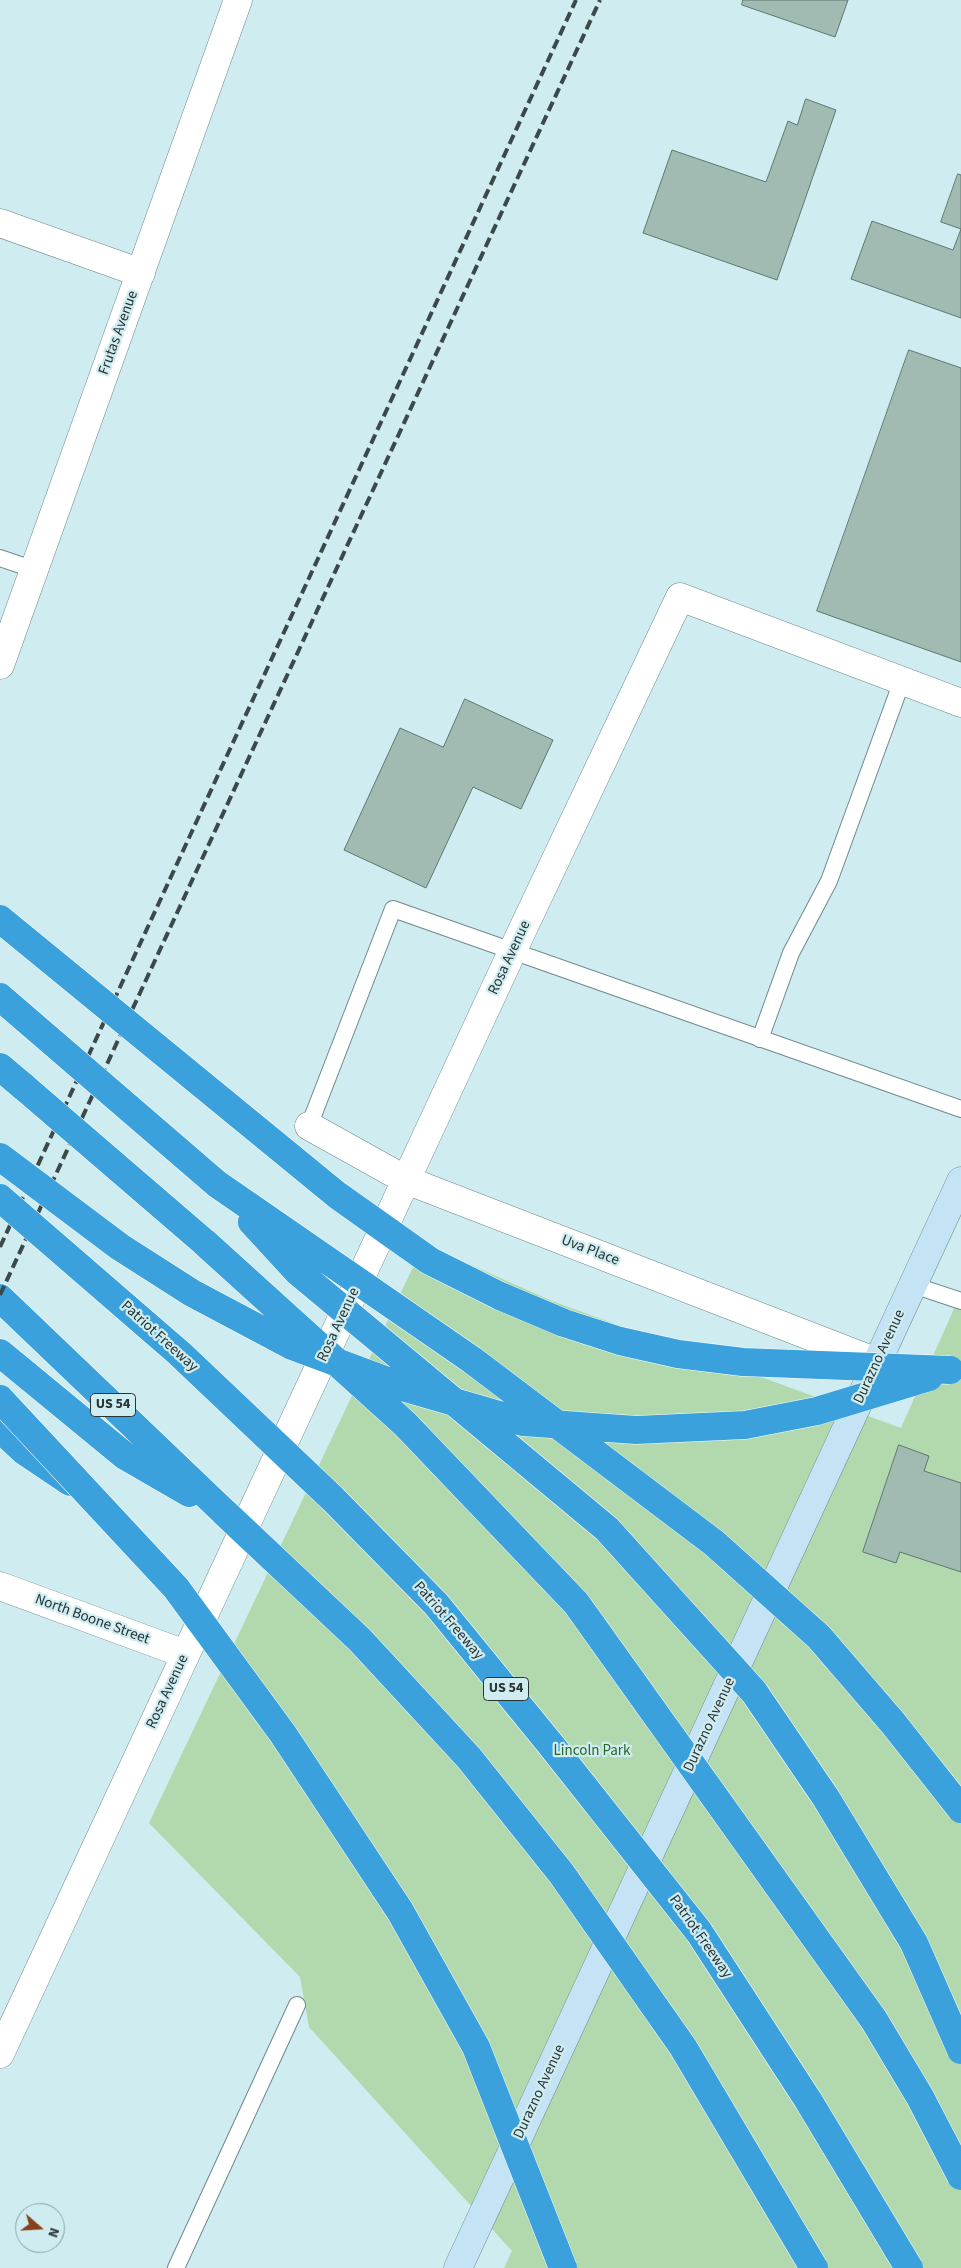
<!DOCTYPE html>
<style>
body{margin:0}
#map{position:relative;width:961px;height:2268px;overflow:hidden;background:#cfecf0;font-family:"Source Sans 3",sans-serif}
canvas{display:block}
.north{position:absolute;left:15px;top:2203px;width:50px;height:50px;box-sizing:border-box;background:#cfecf0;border:1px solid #8ca2a5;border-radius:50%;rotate:109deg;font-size:14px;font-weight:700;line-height:20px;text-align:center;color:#283335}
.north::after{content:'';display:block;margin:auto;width:18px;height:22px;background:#88411d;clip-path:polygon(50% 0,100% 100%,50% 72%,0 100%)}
</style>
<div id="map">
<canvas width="961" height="2268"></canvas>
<div class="north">N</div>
</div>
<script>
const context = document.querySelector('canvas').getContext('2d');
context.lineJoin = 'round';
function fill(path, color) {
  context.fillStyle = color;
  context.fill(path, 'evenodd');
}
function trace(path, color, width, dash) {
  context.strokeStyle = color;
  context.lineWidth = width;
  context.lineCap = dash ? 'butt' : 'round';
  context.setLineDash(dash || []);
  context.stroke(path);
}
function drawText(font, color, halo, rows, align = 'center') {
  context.font = font + ' "Source Sans 3",sans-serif';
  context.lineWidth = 4.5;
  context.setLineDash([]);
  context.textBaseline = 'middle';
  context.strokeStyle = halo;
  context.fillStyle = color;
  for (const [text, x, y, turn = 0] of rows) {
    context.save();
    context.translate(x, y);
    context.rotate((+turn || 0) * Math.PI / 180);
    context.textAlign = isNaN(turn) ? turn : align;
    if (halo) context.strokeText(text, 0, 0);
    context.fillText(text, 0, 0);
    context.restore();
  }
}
fill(new Path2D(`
 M424 1244 552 1301 901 1428 961 1293V2268H504L512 2251 309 2027 300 1977 149 1823Z`), '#b2d9ad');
const building = new Path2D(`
 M743 0H848L835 37 742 5Z
 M806 99 836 110 777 280 643 233 672 150 766 182 788 121 797 125Z
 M958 174 961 175V318L851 279 872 221 953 250 961 229 941 222Z
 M909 350 961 368V662L817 611Z
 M465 699 553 740 521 809 473 787 426 888 344 850 400 728 443 747Z
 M899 1445 929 1456 924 1471 961 1483V1572L900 1552 896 1563 863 1552Z`);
fill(building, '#a1bbb3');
trace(building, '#5f7770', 1);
const lane = new Path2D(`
 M0 558 35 570
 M760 1039 791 953 829 881 902 681
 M309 1126 393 909 961 1109
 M913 1285 961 1301
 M176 2268 297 2005`);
const street = new Path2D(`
 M0 223 141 273
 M0 665 238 0
 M309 1126 406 1180 877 1362
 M0 1586 185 1654
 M0 2054 512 952 680 597 961 703`);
const secondary = new Path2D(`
 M458 2268 961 1181`);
const highway = new Path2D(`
 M0 1067 25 1088
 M0 1298 225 1513
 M0 1353 125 1456 189 1493
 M0 1428 24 1451 70 1482`);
trace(lane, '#6e898c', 18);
trace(street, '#6e898c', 29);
trace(secondary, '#6e898c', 29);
trace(highway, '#fff', 29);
trace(lane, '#fff', 16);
trace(street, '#fff', 28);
trace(secondary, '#c4e3f5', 28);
trace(highway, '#3aa1dd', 28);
trace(new Path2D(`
 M0 1247 576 0
 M0 1295 600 0`), '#3c494c', 4, [10, 5]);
const highwayBridge = new Path2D(`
 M0 919 337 1195 430 1261 500 1296 564 1323 620 1341 678 1354 743 1362 950 1370
 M0 997 217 1184 472 1360 714 1543 819 1637 893 1723 961 1809
 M25 1088 204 1242 405 1424 576 1603 874 2020 920 2097 961 2176
 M0 1157 120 1247 192 1293 290 1345 406 1388 523 1422 636 1430 745 1425 817 1411 929 1377
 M0 1198 179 1353 333 1499 436 1604 551 1745 699 1932 808 2100 909 2268
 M252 1222 298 1272 607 1529 754 1692 826 1798 914 1943 961 2050
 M0 1399 176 1588 283 1734 400 1911 476 2047 563 2268
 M225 1513 360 1640 469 1758 561 1873 683 2047 814 2268`);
trace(highwayBridge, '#fff', 29, []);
trace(highwayBridge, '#3aa1dd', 28);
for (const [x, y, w] of [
 [113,1405,45],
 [506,1689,45]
]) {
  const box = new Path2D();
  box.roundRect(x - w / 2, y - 11.5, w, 23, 4);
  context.fillStyle = '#cfecf0';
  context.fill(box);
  trace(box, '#283335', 1);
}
drawText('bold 14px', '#283335', null, [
 ["US 54",113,1405],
 ["US 54",506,1689]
]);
drawText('15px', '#283335', '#cfecf0', [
 ["Frutas Avenue",119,333,-70],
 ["Rosa Avenue",510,958,-65],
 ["Uva Place",590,1251,21],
 ["Rosa Avenue",339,1325,-65],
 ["Patriot Freeway",159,1337,42],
 ["Durazno Avenue",880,1357,-65],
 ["North Boone Street",92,1620,20],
 ["Patriot Freeway",448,1621,49],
 ["Rosa Avenue",168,1692,-65],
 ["Durazno Avenue",710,1725,-65],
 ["Patriot Freeway",700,1937,55],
 ["Durazno Avenue",540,2092,-65]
]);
drawText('15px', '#2b6626', '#cfecf0', [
 ["Lincoln Park",592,1752]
]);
</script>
